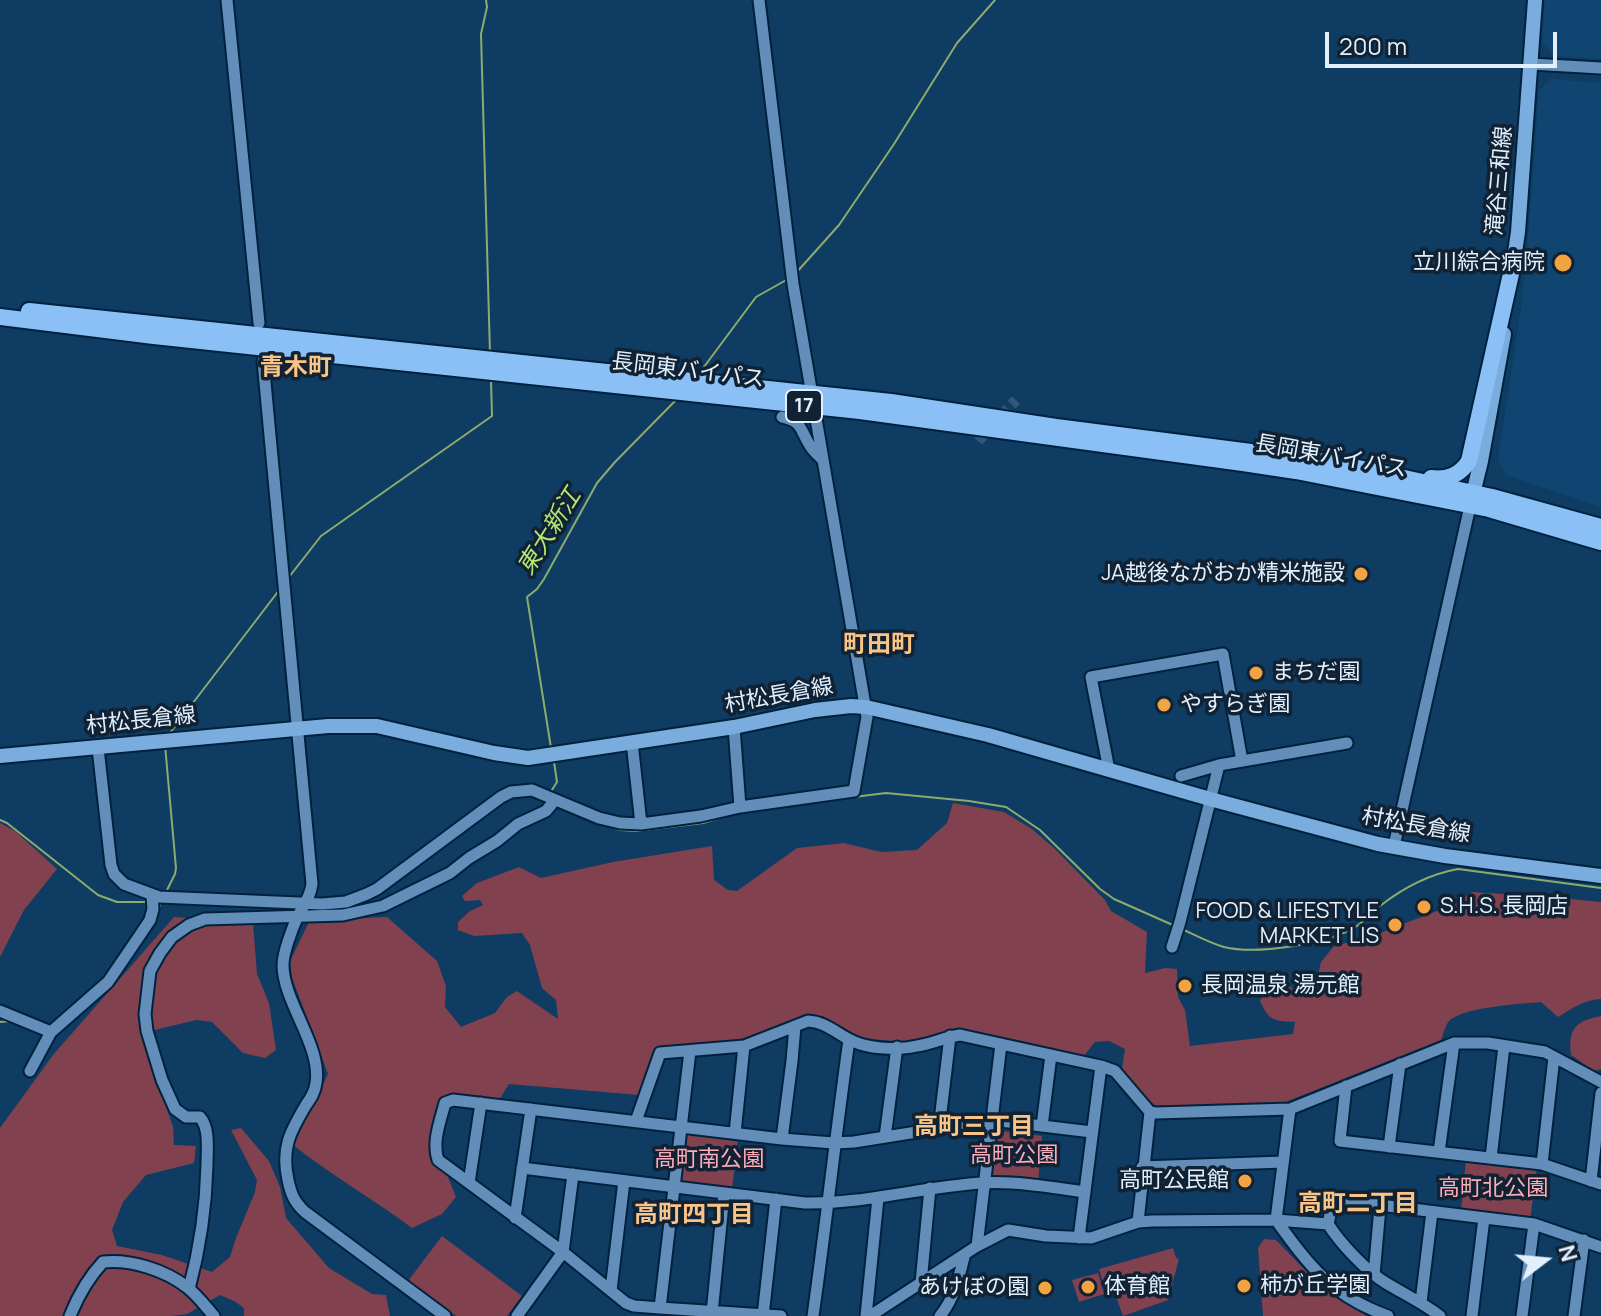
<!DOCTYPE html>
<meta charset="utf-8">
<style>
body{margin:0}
#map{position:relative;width:1601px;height:1316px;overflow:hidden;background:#0f3c62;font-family:Manrope,sans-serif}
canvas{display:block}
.north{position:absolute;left:1505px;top:1220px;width:80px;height:80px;-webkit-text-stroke:6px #102233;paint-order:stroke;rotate:74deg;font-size:22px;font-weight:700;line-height:32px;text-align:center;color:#e2f0fe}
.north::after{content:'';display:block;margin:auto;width:28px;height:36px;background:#e2f0fe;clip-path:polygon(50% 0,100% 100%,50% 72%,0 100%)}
.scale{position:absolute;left:1325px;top:32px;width:232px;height:36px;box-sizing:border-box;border:4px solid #e2f0fe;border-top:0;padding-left:10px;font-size:24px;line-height:28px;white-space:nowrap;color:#e2f0fe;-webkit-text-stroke:6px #102233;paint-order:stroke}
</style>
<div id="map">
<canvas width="1601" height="1316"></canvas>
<div class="north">N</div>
<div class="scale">200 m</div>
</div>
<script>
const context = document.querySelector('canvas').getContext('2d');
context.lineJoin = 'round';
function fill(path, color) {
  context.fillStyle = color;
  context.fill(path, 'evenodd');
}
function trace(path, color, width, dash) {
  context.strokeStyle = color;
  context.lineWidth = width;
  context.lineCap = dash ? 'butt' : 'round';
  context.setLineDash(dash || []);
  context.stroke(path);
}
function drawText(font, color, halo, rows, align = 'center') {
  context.font = font + ' Manrope,"Noto Sans JP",sans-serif';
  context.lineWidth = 7;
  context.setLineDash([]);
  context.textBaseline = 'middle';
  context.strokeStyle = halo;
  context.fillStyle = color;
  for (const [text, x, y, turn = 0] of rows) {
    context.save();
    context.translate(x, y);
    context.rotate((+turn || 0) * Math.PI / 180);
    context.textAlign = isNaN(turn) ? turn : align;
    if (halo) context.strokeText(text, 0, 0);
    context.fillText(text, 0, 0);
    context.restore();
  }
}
fill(new Path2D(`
 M1545 0H1601V59L1554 56 1542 42Z
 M1552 79 1601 83V507L1506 475 1498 459 1521 308 1530 218 1539 90Z`), '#114571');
fill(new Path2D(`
 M953 803 1004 812 1032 829 1055 849 1105 900 1111 911 1147 932 1145 973 1165 968 1177 969 1178 997 1185 1010 1190 1046 1293 1034 1295 1022C1274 1021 1269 1021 1260 1001L1268 983 1278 979 1292 988 1306 994 1316 985 1321 962 1335 945 1359 941 1455 904 1472 892 1551 897 1601 902V999C1586 999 1571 1009 1558 1017L1541 1002C1520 1004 1461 1007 1448 1022 1445 1027 1443 1035 1441 1040L1283 1103 1169 1106 1155 1105 1144 1097 1122 1068 1125 1049 1109 1041 1095 1042 1083 1057 963 1031 915 1042 863 1039 822 1016 808 1017 738 1040 661 1047 655 1051 639 1095 509 1084 499 1100 457 1094 445 1099 433 1140 456 1197 442 1214 412 1228C373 1199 331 1175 293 1145L328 1074 292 978 290 961 310 920 387 917 437 961 446 986 445 1007 461 1027 495 1013 507 997 517 991 558 1019 556 1000 542 988 530 945 522 933 474 936 458 930V922L470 911 483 905 480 900 465 901 462 896 477 883 519 867 541 878 613 862 712 846 714 880 728 890 737 891 797 848 844 843 881 852 917 850 947 823Z
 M0 823 15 831 57 869 24 910 0 957Z
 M174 917 253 923 257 974 269 1003 276 1050 265 1058 243 1053 212 1022 196 1020 142 1033 173 1127 174 1145 196 1146 194 1163 146 1175 123 1202 112 1230 117 1246 162 1255 212 1272 230 1257 236 1238 255 1192 257 1180 231 1130 241 1128 269 1161 280 1187 286 1218 329 1268 372 1294 386 1295 390 1316H244V1308L234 1301 220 1295 187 1314 172 1316H0V1128L53 1055Z
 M1601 1016V1069L1594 1071 1571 1055C1568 1029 1575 1021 1601 1016Z
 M993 1130 1042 1136 1038 1183 987 1178Z
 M684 1133 738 1138 732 1190 678 1181Z
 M1466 1159 1537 1167 1530 1221 1461 1211Z
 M442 1236 522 1296 507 1316H456L408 1281Z
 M1264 1239 1276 1240 1315 1280 1339 1300 1367 1316H1263L1258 1248Z
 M1173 1248 1176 1258 1179 1259 1168 1300 1123 1316 1115 1294 1107 1296 1099 1269Z
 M1098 1273 1104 1294 1079 1302 1072 1280Z`), '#81414e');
trace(new Path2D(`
 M486 0 487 7 481 34 490 354
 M796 273 839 225 894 144 957 43 995 0
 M698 375 756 297 788 279
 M289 577 321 536 492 416 491 380
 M170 733 280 589
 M165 745 176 868 175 874 166 892
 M551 748 527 597 537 589 544 579 597 483 615 462 678 398
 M550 793 557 782 554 762
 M814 802 886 793 969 801 1006 807 1040 830 1100 889 1114 899 1175 926
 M0 820 7 823 98 895 117 902H148
 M602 824 620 830 636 831 703 823 729 815
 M162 903 212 905
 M155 922 161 901
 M1184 930C1197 936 1210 943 1224 947 1256 955 1330 944 1357 926 1365 920 1372 912 1380 906 1403 888 1430 874 1458 869L1601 888
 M122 972 152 927
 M0 1022 10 1021
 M53 1038 111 987`), '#8dab6e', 2);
trace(new Path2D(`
 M978 441 1016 400`), '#2f5779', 11, [11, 5.5]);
const minor = new Path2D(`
 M227 0 259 323
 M1531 64 1601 68
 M263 361 312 884C310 899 303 905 297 918 292 929 283 953 283 965 283 1002 322 1046 316 1083 315 1092 311 1098 306 1105 290 1132 281 1148 288 1180 291 1194 294 1202 305 1212L445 1316
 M782 417C802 421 800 429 809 444 812 450 818 455 822 459
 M734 727 740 807
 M632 742 641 824
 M98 748 111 865 114 874 124 884 159 897 322 904 346 902 367 894 377 889 501 797 511 792 532 790 599 818 620 823 641 824 701 816 740 807 854 791 867 717 793 284 759 0
 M1109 770 1091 677 1223 654 1242 761
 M1181 776 1219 765
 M1394 846 1470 506
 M1172 947 1180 922 1219 765 1347 743
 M0 1011 51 1032
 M30 1071 51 1032 108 982 140 935 150 920 153 909 152 895
 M1346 1086 1340 1141 1542 1164 1601 1184
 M1290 1109 1276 1220 1328 1224
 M636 1121 660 1053 744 1046 808 1021C829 1022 840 1038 860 1044 876 1049 900 1050 917 1046 932 1044 945 1037 960 1035L1101 1066 1115 1071 1150 1112 1156 1113 1290 1109 1454 1043H1488L1545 1052 1601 1082
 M1042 1126 1051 1055
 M939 1129 950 1036
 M735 1133 744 1046
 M885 1137 897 1047
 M782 1139 792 1061 795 1026
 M1389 1147 1400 1064
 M1439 1152 1454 1043
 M1491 1158 1504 1046
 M1542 1164 1554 1057
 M1142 1167 1283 1162
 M522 1168 805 1203C864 1204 922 1187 981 1183 1015 1181 1051 1187 1085 1192
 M1591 1181 1601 1093
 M469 1183 481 1103
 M515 1218 531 1109
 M1138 1222 1150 1112
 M1079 1238 1101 1066
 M977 1246 1001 1044
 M1374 1275 1380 1207
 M921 1283 930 1188
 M189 1289C200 1248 206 1207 207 1165 207 1149 210 1129 200 1117H186L175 1109 162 1080 147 1031 145 1014 150 971 160 953 172 937 189 925 205 919 343 915 383 906 450 873 469 858 497 841 518 824 546 811 555 800
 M611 1290 624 1181
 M1421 1302 1432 1212
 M660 1308 690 1051
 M712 1313 724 1194
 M70 1316C78 1296 88 1278 103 1262 130 1259 166 1270 188 1288 198 1296 206 1307 214 1316
 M517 1316 563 1252 573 1174
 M763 1316 776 1199
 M781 1316 660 1308 634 1306 626 1303 563 1252 438 1160C432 1142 440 1122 445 1103L453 1100 782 1139 834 1143 854 1142 992 1120 1092 1132
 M813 1316C826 1224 836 1132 849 1040
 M866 1316 878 1198
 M870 1316 977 1246 1008 1230 1046 1236 1091 1238 1138 1222 1152 1221 1276 1220C1310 1267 1332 1296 1388 1316
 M940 1316C954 1299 959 1278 964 1257
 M1440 1316C1423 1303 1404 1294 1386 1283 1366 1271 1340 1243 1328 1224L1333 1201 1339 1200 1534 1224 1601 1247
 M1472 1316 1484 1218
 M1522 1316 1534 1224
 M1574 1316 1584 1240`);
const major = new Path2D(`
 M1513 266 1518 232 1535 0
 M1471 502 1481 461 1504 334
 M0 756 328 726H377L494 753 528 758 734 727 815 710 851 706 866 707 988 735 1210 799 1378 844 1445 856 1601 876`);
const highway = new Path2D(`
 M29 311 891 402 1056 427 1282 456 1335 463 1492 497 1601 527
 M0 317 154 336 860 411 1243 463 1296 471 1489 509 1601 542
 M1431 478C1448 480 1460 475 1469 461L1515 256`);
trace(minor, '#01223e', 15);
trace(major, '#01223e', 18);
trace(highway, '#01223e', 20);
trace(minor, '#628eb9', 11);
trace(major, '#7aacdd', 14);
trace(highway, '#8ac0f5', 16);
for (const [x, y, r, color] of [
 [1563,263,10,"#f3a442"],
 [1361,574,8,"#f3a442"],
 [1256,673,8,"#f3a442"],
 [1164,705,8,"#f3a442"],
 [1424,907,8,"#f3a442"],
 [1395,925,8,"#f3a442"],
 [1185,986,8,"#f3a442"],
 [1245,1181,8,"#f3a442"],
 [1244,1286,8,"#f3a442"],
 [1088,1287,8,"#f3a442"],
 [1045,1288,8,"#f3a442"]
]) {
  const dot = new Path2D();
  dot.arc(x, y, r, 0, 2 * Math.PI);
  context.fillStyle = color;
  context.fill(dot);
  trace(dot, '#102233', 3);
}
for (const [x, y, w] of [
 [804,406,36]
]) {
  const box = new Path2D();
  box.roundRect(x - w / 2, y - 16, w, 32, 6);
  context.fillStyle = '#102233';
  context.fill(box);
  trace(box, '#e2f0fe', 2);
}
drawText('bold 20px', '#e2f0fe', null, [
 ["17",804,406]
]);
drawText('22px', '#e2f0fe', '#102233', [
 ["滝谷三和線",1500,181,-85],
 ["長岡東バイパス",688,371,7],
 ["長岡東バイパス",1331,457,10],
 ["村松長倉線",779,696,-10],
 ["村松長倉線",141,721,-6],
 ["村松長倉線",1416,826,10]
]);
drawText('22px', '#e2f0fe', '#102233', [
 ["立川綜合病院",1545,263,"right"],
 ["JA越後ながおか精米施設",1345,574,"right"],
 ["まちだ園",1272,673],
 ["やすらぎ園",1180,705],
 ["S.H.S. 長岡店",1440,907],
 ["FOOD & LIFESTYLE",1379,912,"right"],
 ["MARKET LIS",1379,937,"right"],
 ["長岡温泉 湯元館",1201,986],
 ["高町公民館",1229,1181,"right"],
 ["柿が丘学園",1260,1286],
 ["体育館",1104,1287],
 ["あけぼの園",1029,1288,"right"]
], 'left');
drawText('22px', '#fbacb9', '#102233', [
 ["高町公園",1014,1156],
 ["高町南公園",709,1160],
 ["高町北公園",1493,1189]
]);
drawText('bold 24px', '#fbc487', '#102233', [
 ["青木町",296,368],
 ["町田町",879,645],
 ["高町三丁目",974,1127],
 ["高町二丁目",1358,1204],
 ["高町四丁目",694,1215]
]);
drawText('italic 24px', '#b6e972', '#102233', [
 ["東大新江",550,532,-58]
]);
</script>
